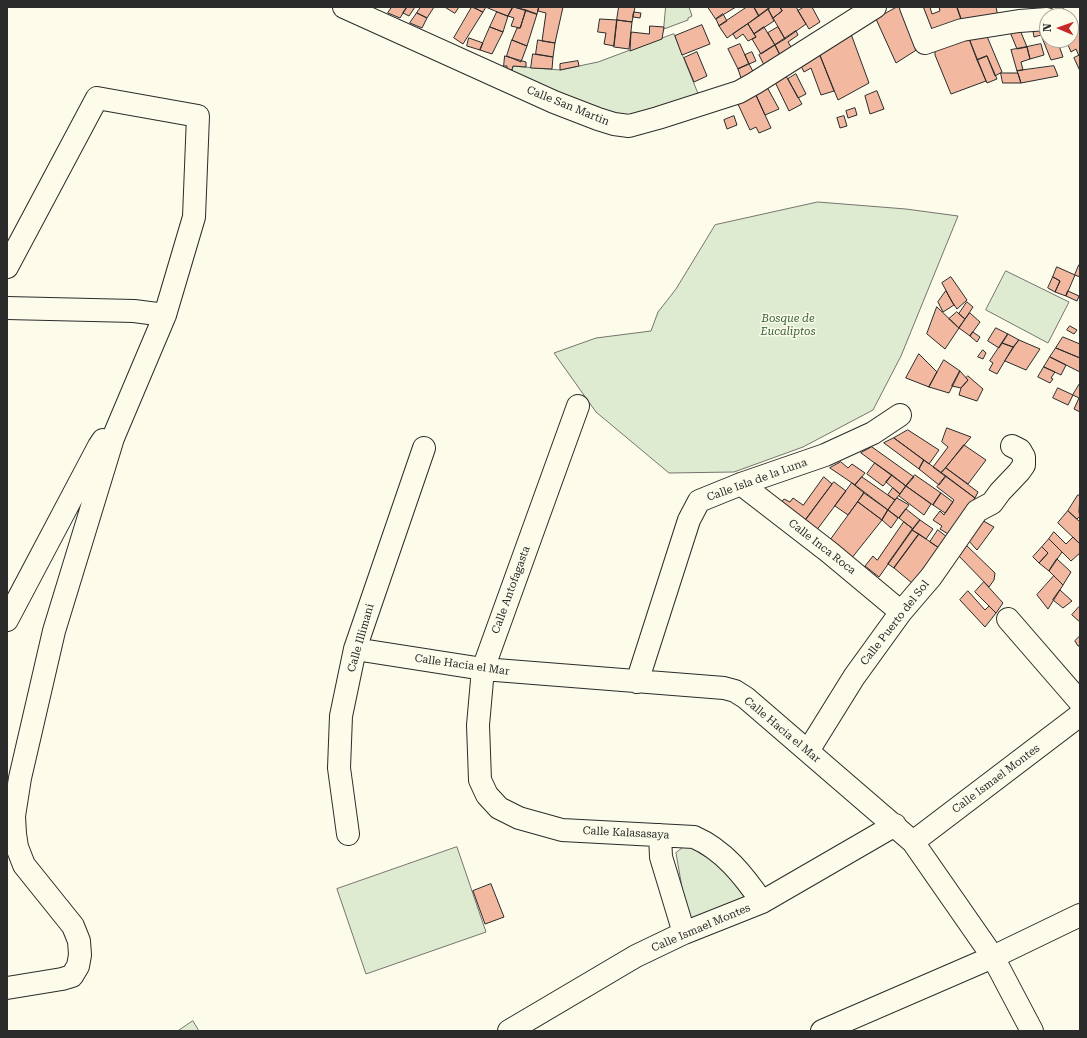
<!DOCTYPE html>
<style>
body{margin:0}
#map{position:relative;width:1087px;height:1038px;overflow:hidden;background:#fdfbea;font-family:"Roboto Serif",serif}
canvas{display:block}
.frame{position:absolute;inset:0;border:8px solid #2b2b2b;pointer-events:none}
.north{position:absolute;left:1039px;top:8px;width:40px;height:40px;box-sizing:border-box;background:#fdfbea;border:1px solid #a9a89e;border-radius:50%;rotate:272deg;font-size:11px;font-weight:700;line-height:16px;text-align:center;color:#2b2b2b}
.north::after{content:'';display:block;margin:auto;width:14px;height:18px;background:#c62828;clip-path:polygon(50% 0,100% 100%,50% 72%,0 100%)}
</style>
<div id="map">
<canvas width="1087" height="1038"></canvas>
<div class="frame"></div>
<div class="north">N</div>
</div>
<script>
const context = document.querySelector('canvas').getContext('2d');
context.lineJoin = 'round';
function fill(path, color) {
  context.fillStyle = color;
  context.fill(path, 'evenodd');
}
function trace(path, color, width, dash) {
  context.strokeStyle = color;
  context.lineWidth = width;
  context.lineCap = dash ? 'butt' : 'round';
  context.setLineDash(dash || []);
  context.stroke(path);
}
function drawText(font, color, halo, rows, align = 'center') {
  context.font = font + ' "Roboto Serif",serif';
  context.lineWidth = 3;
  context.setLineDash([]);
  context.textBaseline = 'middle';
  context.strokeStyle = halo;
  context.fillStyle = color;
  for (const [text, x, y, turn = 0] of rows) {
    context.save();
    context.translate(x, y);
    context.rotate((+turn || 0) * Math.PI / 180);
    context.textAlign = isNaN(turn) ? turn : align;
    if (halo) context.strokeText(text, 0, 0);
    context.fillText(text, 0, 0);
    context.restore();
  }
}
const green = new Path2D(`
 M666 7H689L692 16 688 18V20L664 29Z
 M674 34 699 96 625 118 511 74 513 66 560 70 598 62Z
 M818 202 906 209 958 216 901 356 873 410 803 447 734 472 669 473 596 412 554 353 596 338 651 331 658 312 676 289 715 225Z
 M1006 271 1069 302 1048 343 986 310Z
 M685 846 705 848 724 870 747 900 689 928 676 853Z
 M457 847 486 932 366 974 337 889Z
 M193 1021 199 1031H178Z`);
fill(green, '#deebd1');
trace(green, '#74746e', 1);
const building = new Path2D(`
 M392 7H407L400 18 388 13Z
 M407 7H415L409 16 403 13Z
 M421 7H434L427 18 417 13Z
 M445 7H459L455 13Z
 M472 7 483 12 463 44 454 38Z
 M474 7H486L483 12Z
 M486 7H513L508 16Z
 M513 7 526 10 520 28 511 26 514 18 508 16Z
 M515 7H539L537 14Z
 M539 7H563L555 43 542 41 546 13 538 11Z
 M619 7H635L632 22 617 20Z
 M708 7H736L716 19Z
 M747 7H754L759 16 727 38 719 26Z
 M754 7H771L759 16Z
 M771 7H780L782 11 773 18 768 9Z
 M780 7H796L806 24 785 39 773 18 782 11Z
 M804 7H812L820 22 809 29 798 11Z
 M897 7H905L921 47 896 63 876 19Z
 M918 7H930L932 14 940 11 939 7H957L962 21 928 33Z
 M957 7H996L998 17 963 24Z
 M768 9 774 21 754 34 748 24Z
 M526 10 537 14 527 46 512 40 517 28H520Z
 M497 12 508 16 503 32 490 27Z
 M634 12 641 13 640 18 633 17Z
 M417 13 427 18 422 28 410 23Z
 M723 14 727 21 719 26 716 19Z
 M600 19 617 20 614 46 604 44 606 33 598 32Z
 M617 20 632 22 629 49 614 47Z
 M748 24 756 37 748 41 743 34 736 39 733 34Z
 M1080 24V55L1079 56 1076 49 1071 52 1066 40H1071V25Z
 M702 25 710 44 682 55 675 36Z
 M650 26 664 27 662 39 630 51 631 32 649 34Z
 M490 27 503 32 492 54 480 50Z
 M764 27 775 45 761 54 752 39 756 37 754 34Z
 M778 27 785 39 775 45 768 33Z
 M1047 28V40H1057L1063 57 1051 60 1039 30Z
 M1020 30 1027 47 1017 49 1010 32Z
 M1039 30 1041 35 1034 37 1033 31Z
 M796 31 798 35 788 42 793 50 781 57 775 45Z
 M851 34 869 83 838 100 819 53Z
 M986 34 1002 72 995 76 987 56 977 60 968 36Z
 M968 36 986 81 951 94 935 55V48Z
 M469 38 483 43 480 50 467 46Z
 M512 40 527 46 521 62 507 56Z
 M538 40 555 43 553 57 536 54Z
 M740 44 749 64 738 69 728 49Z
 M1041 44 1044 55 1030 59 1027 47Z
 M775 45 781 57 765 67 759 55Z
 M1027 47 1030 59 1021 62 1023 70 1017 71 1011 50Z
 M697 52 707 76 694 82 684 58Z
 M752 52 756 61 749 64 745 55Z
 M819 53 834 91 821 95 811 68 804 72 801 66Z
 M533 54 553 57 552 69 531 68Z
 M1080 55V71L1074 58Z
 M505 56 526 62V67L513 66 512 70 507 69V66H504Z
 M987 56 997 79 987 83 977 60Z
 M578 61 579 66 560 70V64Z
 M749 64 755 75 742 81 738 69Z
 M1054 66 1058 76 1021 83 1017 71Z
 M1001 73H1018L1021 83H1003Z
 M796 74 806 94 798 98 788 79Z
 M786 76 802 104 789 111 775 82Z
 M767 87 779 109 765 115 755 93Z
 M877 91 884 109 870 114 865 96Z
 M755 93 771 128 759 133 756 127 750 130 737 102Z
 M855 108 857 115 848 118 846 111Z
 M734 116 737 125 727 129 724 120Z
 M844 116 847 126 840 128 837 118Z
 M1079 265H1080V277L1075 275Z
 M1057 267 1075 275 1066 296 1055 292 1060 281 1053 277Z
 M951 277 967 300 957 309 952 302 942 283Z
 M1053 277 1060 281 1055 292 1048 288Z
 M946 291 954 305 943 312 938 302Z
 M1068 291 1079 296 1077 301 1066 296Z
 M967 302 973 307 965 319 959 314Z
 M937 307 959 328 945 349 927 334Z
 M957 312 965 319 959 328 949 319Z
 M970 313 980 322 970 336 959 328Z
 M1070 326 1077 330 1074 334 1067 330Z
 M996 328 1008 334 999 348 988 341Z
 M973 332 980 337 977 342 970 336Z
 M1008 334 1019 340 1013 347 1002 343Z
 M1063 337 1080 344V358L1056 348Z
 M1019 340 1040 349 1026 370 1005 361Z
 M1002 343 1013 347 997 374 989 370 993 363 990 361Z
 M1056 348 1080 358V372L1050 357Z
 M983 350 986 353 983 359 978 357Z
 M919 354 937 372 929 387 906 378Z
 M1050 357 1066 365 1061 375 1044 367Z
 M944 360 960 371 949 393 929 387Z
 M1044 367 1055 372 1051 378 1053 379 1050 383 1038 377Z
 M960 371 968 380 961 388 952 386Z
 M968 376 983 389 977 401 959 395 961 388 968 380 966 378Z
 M1080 383V412L1074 409 1079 398 1073 395Z
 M1058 388 1073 395 1068 405 1053 398Z
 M947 428 971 437 941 473 933 467 948 447 942 442Z
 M908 430 939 450 929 464 894 438Z
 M894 438 924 460 919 469 884 443Z
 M964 445 986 460 968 484 946 468Z
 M872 447 914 477 906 486 861 453Z
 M924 460 946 476 939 485 919 469Z
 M841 462 848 468 852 464 865 473 855 485 830 468Z
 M875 463 892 475 883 486 867 474Z
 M946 468 978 492 975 498 941 473Z
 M892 475 906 486 900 494 886 482Z
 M915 475 941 493 933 505 906 486Z
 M946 476 975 498 948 534 940 529 942 526 933 520 940 511 944 515 954 500 937 487Z
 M824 477 832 484 804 522 780 504 784 499 790 502 793 498 803 505Z
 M862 477 895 500 888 510 855 485Z
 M834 482 846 491 816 531 804 522Z
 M852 483 864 493 848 515 835 506Z
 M906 486 931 504 924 515 899 496Z
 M893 488 900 494 895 500 888 495Z
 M864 493 888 510 882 520 858 502Z
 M941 493 953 502 945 513 933 505Z
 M1078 495H1080L1079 512 1080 516 1077 519 1068 511Z
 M897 498 909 505 899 518 888 510Z
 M858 502 882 520 851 559 829 542Z
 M906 509 920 520 913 529 899 518Z
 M888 510 898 518 891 528 882 520Z
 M1068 511 1080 522V544L1058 523Z
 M980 519 994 527 977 550 968 540Z
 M920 520 933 529 926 539 912 530Z
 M904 522 913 529 879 577 865 566 873 556 877 560Z
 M912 530 919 534 894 568 888 564Z
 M938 530 947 537 939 548 930 542Z
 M1054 532 1066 544 1073 537 1080 544V553L1071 561 1049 539Z
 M919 534 939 548 912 583 894 568Z
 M1049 539 1062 552 1049 571 1039 563 1048 553 1042 547Z
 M965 544 995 573 994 580 989 587 958 555Z
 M1042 547 1048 553 1039 563 1033 557Z
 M1057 559 1071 572 1063 585 1049 571Z
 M1054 576 1063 585 1048 609 1037 595Z
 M984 582 1003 603 996 613 975 592Z
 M1060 590 1072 601 1063 608 1053 600Z
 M968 591 985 610 989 606 996 613 985 627 960 600Z
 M1079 607 1080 608V622L1072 615Z
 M1080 636V646H1078L1075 641Z
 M491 884 504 917 485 924 473 891Z`);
fill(building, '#f2b8a0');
trace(building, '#2b2b2b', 1);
const minor = new Path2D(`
 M344 7 554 102 598 119 614 124 629 126 658 118 739 92 755 83 875 7
 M911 7 925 43 962 30 1019 21 1047 19
 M1071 17 1080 16
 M7 267 97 98 198 116 194 217 165 315 113 438 54 631 20 778 14 816 15 834 17 847 24 865 73 926 79 941 80 955 78 966 72 976 62 979 7 988
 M7 308 134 311 165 315
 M578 406 483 669 478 725 480 780 487 795 499 808 519 818 562 830 694 837C724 850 744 876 762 902
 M741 484 829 552 901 612
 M1008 619 1080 702
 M7 620 99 446 103 440
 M355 649 483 669 724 688 735 691 746 698 913 842 993 957 1032 1031
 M637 682 689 520 699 501 741 484 825 455 873 433 900 415
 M808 751 854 677 901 612 931 577 977 511 992 503 1000 492 1019 472 1024 465V457L1020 450 1012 446
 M348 834 339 768 341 716 355 649 424 448
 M660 835 661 857 684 933
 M913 842 1080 715
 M509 1031 636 956 684 933 762 902 895 825
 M822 1031 993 957 1080 915`);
trace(minor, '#2b2b2b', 24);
trace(minor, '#fdfbea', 22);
drawText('11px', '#2b2b2b', '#fdfbea', [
 ["Calle San Martin",568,106,22],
 ["Calle Isla de la Luna",757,480,-20],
 ["Calle Inca Roca",822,547,38],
 ["Calle Antofagasta",511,590,-70],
 ["Calle Puerto del Sol",895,623,-52],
 ["Calle Illimani",361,638,-74],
 ["Calle Hacia el Mar",462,665,8],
 ["Calle Hacia el Mar",782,730,40],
 ["Calle Ismael Montes",996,779,-37],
 ["Calle Kalasasaya",626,833,3],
 ["Calle Ismael Montes",701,928,-23]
]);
drawText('italic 11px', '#34623c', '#fdfbea', [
 ["Bosque de",788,319],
 ["Eucaliptos",788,332]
]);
</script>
